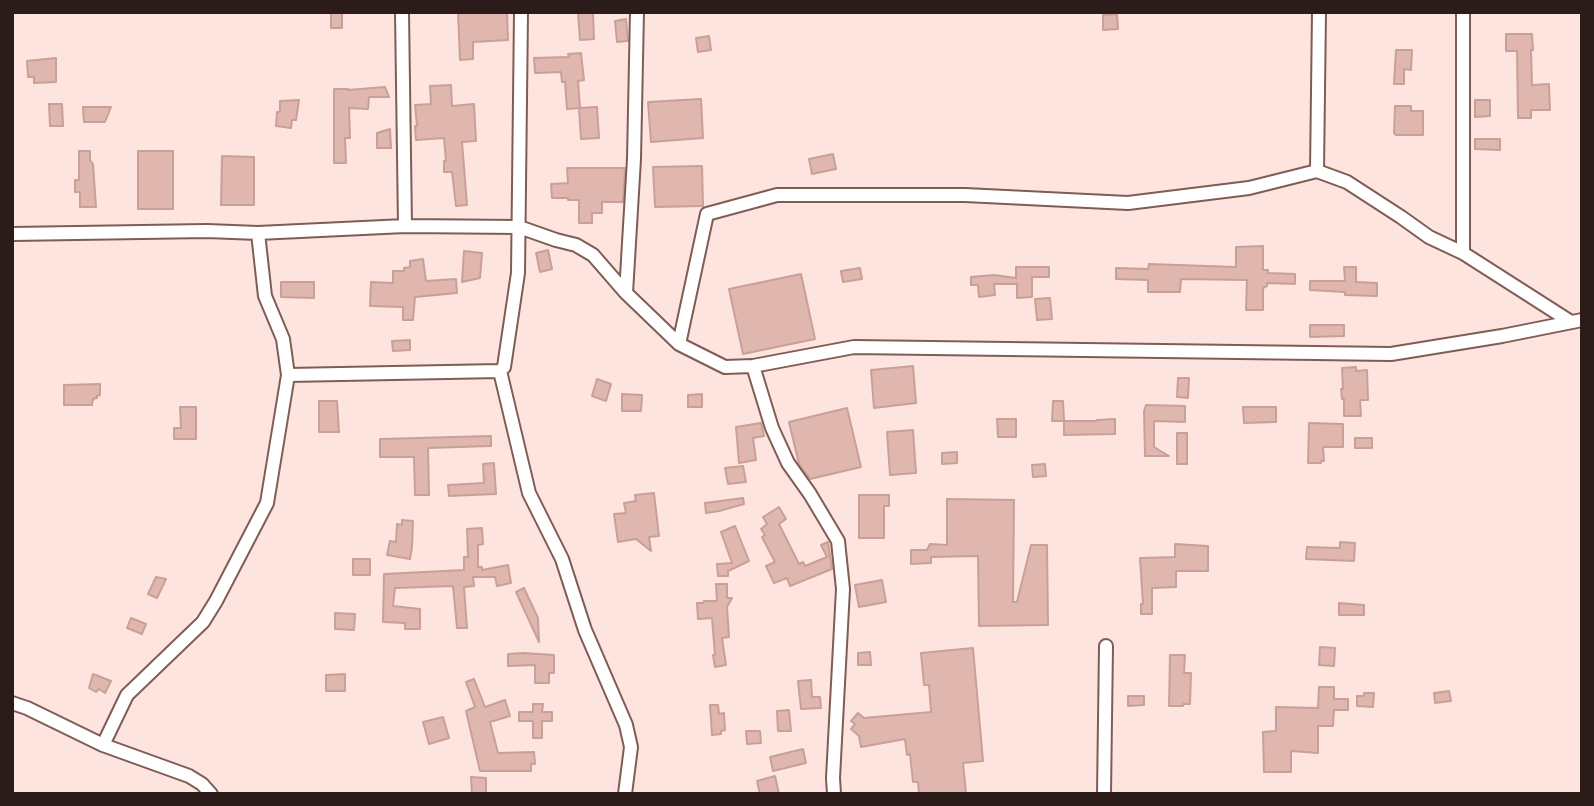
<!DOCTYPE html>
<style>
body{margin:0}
#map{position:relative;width:1594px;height:806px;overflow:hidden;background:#fee4df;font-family:"DM Sans",sans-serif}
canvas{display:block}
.frame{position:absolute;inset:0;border:14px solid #2b1c1a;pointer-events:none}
</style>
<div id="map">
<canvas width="1594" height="806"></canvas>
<div class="frame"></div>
</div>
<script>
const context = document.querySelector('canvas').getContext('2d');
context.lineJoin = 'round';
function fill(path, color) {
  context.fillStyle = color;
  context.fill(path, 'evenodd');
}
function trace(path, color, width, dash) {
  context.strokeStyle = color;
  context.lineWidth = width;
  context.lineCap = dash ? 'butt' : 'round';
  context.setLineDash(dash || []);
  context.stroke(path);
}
const building = new Path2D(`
 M331 12H342V28H331Z
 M458 12H507L508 40 473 42V59L460 60Z
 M578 12H593L594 39 580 40Z
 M1117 14 1118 29 1103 30V15Z
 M626 19 628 41 617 42 615 21Z
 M1506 34H1532L1533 50H1531L1532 85 1549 84 1550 110H1531V118H1518L1517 51H1506Z
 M709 36 711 50 698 52 696 38Z
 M1396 50H1412L1411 70 1404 69V84H1394Z
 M581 53 584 80 578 81 580 108 567 109 565 82H562L561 72 535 73 534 58 569 57 568 54Z
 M56 58V82L34 83V77H28L27 61Z
 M451 85 452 106 474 104 476 141 462 142 467 205 456 206 452 172H444V161H446L444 138 416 140 415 126H417L415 105 431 104 430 86Z
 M385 87 389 97H369L368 109 349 108 350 138H345L346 163H334V89H348V90Z
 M701 99 703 138 651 142 648 102Z
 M299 100 296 120H292L291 128 276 126 277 112H280V101Z
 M1475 100H1490V116L1475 117Z
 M49 104H62L63 126H50Z
 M1395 106H1411V111H1423V135H1396L1394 133Z
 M83 107H111L105 122H84Z
 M597 107 599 138 581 139 579 108Z
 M390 129 391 148H377V133Z
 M1475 139H1500V150L1475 149Z
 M79 151H90V160L93 164 96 207H80V192H75V180H79Z
 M138 151H173V209H138Z
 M833 154 836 169 812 174 809 159Z
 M222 156 254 157V205H221Z
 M702 166 703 206 655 207 653 167Z
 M567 168H625L623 202H602V213H592V223H579V200H568V198H552L551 184 568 183Z
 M1263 246V270H1268V273L1295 274V284L1267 283V286L1263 288V310H1246L1247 280 1181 279 1180 292H1148V280L1116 279V268L1148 269 1149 264 1236 267V247Z
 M548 250 552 269 540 272 536 253Z
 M464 251 482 253 480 278 462 282Z
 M423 259 426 281 456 279 457 293 415 297 413 320H403V307L370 306 371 282 393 283V271H404V268L410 267V261Z
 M1016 267H1049V277H1032V297L1017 298V284H994L995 295 979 297 978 285H971V277L994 275 1016 278Z
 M1344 267H1356V282L1377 283V296L1345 295V292L1310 290V281H1345Z
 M860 268 862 279 843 282 841 271Z
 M801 274 815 339 743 354 729 289Z
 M281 282H314V298L281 297Z
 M1050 298 1052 319 1037 320 1035 299Z
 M1310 325H1344V336L1310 337Z
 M410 340V350L393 351 392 341Z
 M913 366 916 403 874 408 871 370Z
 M1356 367V371L1367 370 1368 400H1360L1361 416H1344V399H1342L1341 389H1343L1342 368Z
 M1178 378H1189L1188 398 1177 397Z
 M597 379 611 384 606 401 592 396Z
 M100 384V395L97 396V398L93 399 92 405H64V385Z
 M622 394 642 395 641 411H622Z
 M702 394V407H688V395Z
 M319 401H337L339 432H319Z
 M1053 401H1063L1064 421H1052Z
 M1146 405 1185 406V422L1154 421V447L1169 456H1145L1144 411Z
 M180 407H196V439H174V428H181Z
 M1243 407H1276V422L1244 423Z
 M847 408 861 467 810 479 799 464 789 422Z
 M997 419H1016V437H998Z
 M1115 419V434L1064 435V421H1097V420Z
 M761 423 764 436 753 438 756 460 739 463 736 427Z
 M1309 423 1343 424V447H1323L1324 461H1321V463H1308Z
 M913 430 916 473 890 475 887 432Z
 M1177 433H1187V464H1177Z
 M491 436V446L428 448 429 495H415L414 457H380V439Z
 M1355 438H1372V448H1355Z
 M957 452V463L942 464V453Z
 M494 463 496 494 449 496 448 485 484 483 483 464Z
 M1045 464 1046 476 1033 477 1032 465Z
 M743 466 746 482 728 484 725 468Z
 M654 493 659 536 649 537 651 551 636 539 618 542 614 514 626 513 624 503 636 501 635 495Z
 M859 495H889V506H884V538H859Z
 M743 498 744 504 719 511 706 513 705 503Z
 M947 499 1014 500 1013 602H1017L1031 545H1047L1048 625 979 626 978 556 931 557V563L911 564V550H927L930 544 947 545Z
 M779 507 786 519 779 524 799 564 803 562 805 566 827 557 821 545 828 542 832 569 790 586 787 578 774 583 766 566 775 562 762 537 765 535 761 529 767 524 763 517Z
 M402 520 413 521 412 547 410 559 387 555 390 541 396 542 397 524 402 525Z
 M735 526 749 561 728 571V576H718L717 564 732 563 721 532Z
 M482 528 483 544 478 545V567H482V570L508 565 511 583 497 586 495 577H473L474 586 464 587 467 628H457L453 586 395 588 393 606 420 609V629H405V623L383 622 384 574 464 570V557H468L467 529Z
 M1340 542 1355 543 1354 561 1306 559 1307 547 1340 548Z
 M1175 544 1208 546V571H1176V587L1152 588V614H1141V604H1143L1140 558 1175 557Z
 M353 559H370V575H353Z
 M156 577 166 579 157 598 148 594Z
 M882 580 886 602 859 607 855 585Z
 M716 584H727V598H732L727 607 729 637 722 638 726 665 715 667 713 655H715L712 618 698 619 697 603H703L704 601H717Z
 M524 588 538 618 539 642 516 592Z
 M1339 603 1364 605V615H1339Z
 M335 613 355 614 354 630 335 629Z
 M131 618 146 624 142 634 127 628Z
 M1320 647 1335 648 1334 666 1319 665Z
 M973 648 983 761 963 763 966 793 919 794 918 782H913L910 754 907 755 905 739 861 747 859 736 851 729 855 724 851 721 858 713 864 718 931 712 929 685H924L921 653Z
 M870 652 871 665H858V653Z
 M524 653 554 655V673H549V683H535V665L508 666V654Z
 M1170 655H1185L1184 673H1191L1190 704H1183V706H1169Z
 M93 674 111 681 105 693 99 689 96 692 89 688Z
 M345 674V691H326V675Z
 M474 679 485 707 505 700 510 716 490 722 498 753 534 752 535 764H531V771H480L466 711 475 707 466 682Z
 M811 680 812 697H820L821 708 801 709 798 681Z
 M1319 687H1334V699H1348V710H1334L1333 726H1318V753L1291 751V772H1264L1263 732 1276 731V707L1318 708Z
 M1449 691 1451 701 1435 703 1434 693Z
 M1364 693H1374L1373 707 1357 706V696H1364Z
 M1128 696H1144V705L1128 706Z
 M533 704H543L542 712H552V721H542V738H533V721H519V712H533Z
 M710 705H718L719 714 724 713 725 730 721 731V734L712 735Z
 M789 710 791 731H778L777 711Z
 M443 717 449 738 429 744 423 722Z
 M746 731H760L761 743 747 744Z
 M803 749 806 763 773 771 770 757Z
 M775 776 779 794H760L757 781Z
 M471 777 486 778V794H472Z`);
fill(building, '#e0b7af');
trace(building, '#c8a098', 2);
const street = new Path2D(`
 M402 12 405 226
 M521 12 518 273 504 367 500 371 529 493 562 559 585 630 626 725 631 747 625 794
 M1463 12V253L1571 322
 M1317 171 1319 12
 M12 234 207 231 258 233 405 226 519 227 556 240 576 245 593 255 626 293 679 344 725 367 753 366 854 347 1391 354 1502 336 1582 320
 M626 293 634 159 637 12
 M679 344 707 214 777 195H965L1128 203 1249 188 1317 171 1347 182 1401 217 1429 237 1463 253
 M753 366 772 428 788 463 810 494 838 541 843 589 833 778 834 794
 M288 375 500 371
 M12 703 27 708 103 745 189 776 202 784 211 794
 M103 745 127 695 203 622 216 601 267 503 288 375 283 339 265 296 258 233
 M1104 794 1106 646`);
trace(street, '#805c55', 16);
trace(street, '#fff', 12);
</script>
